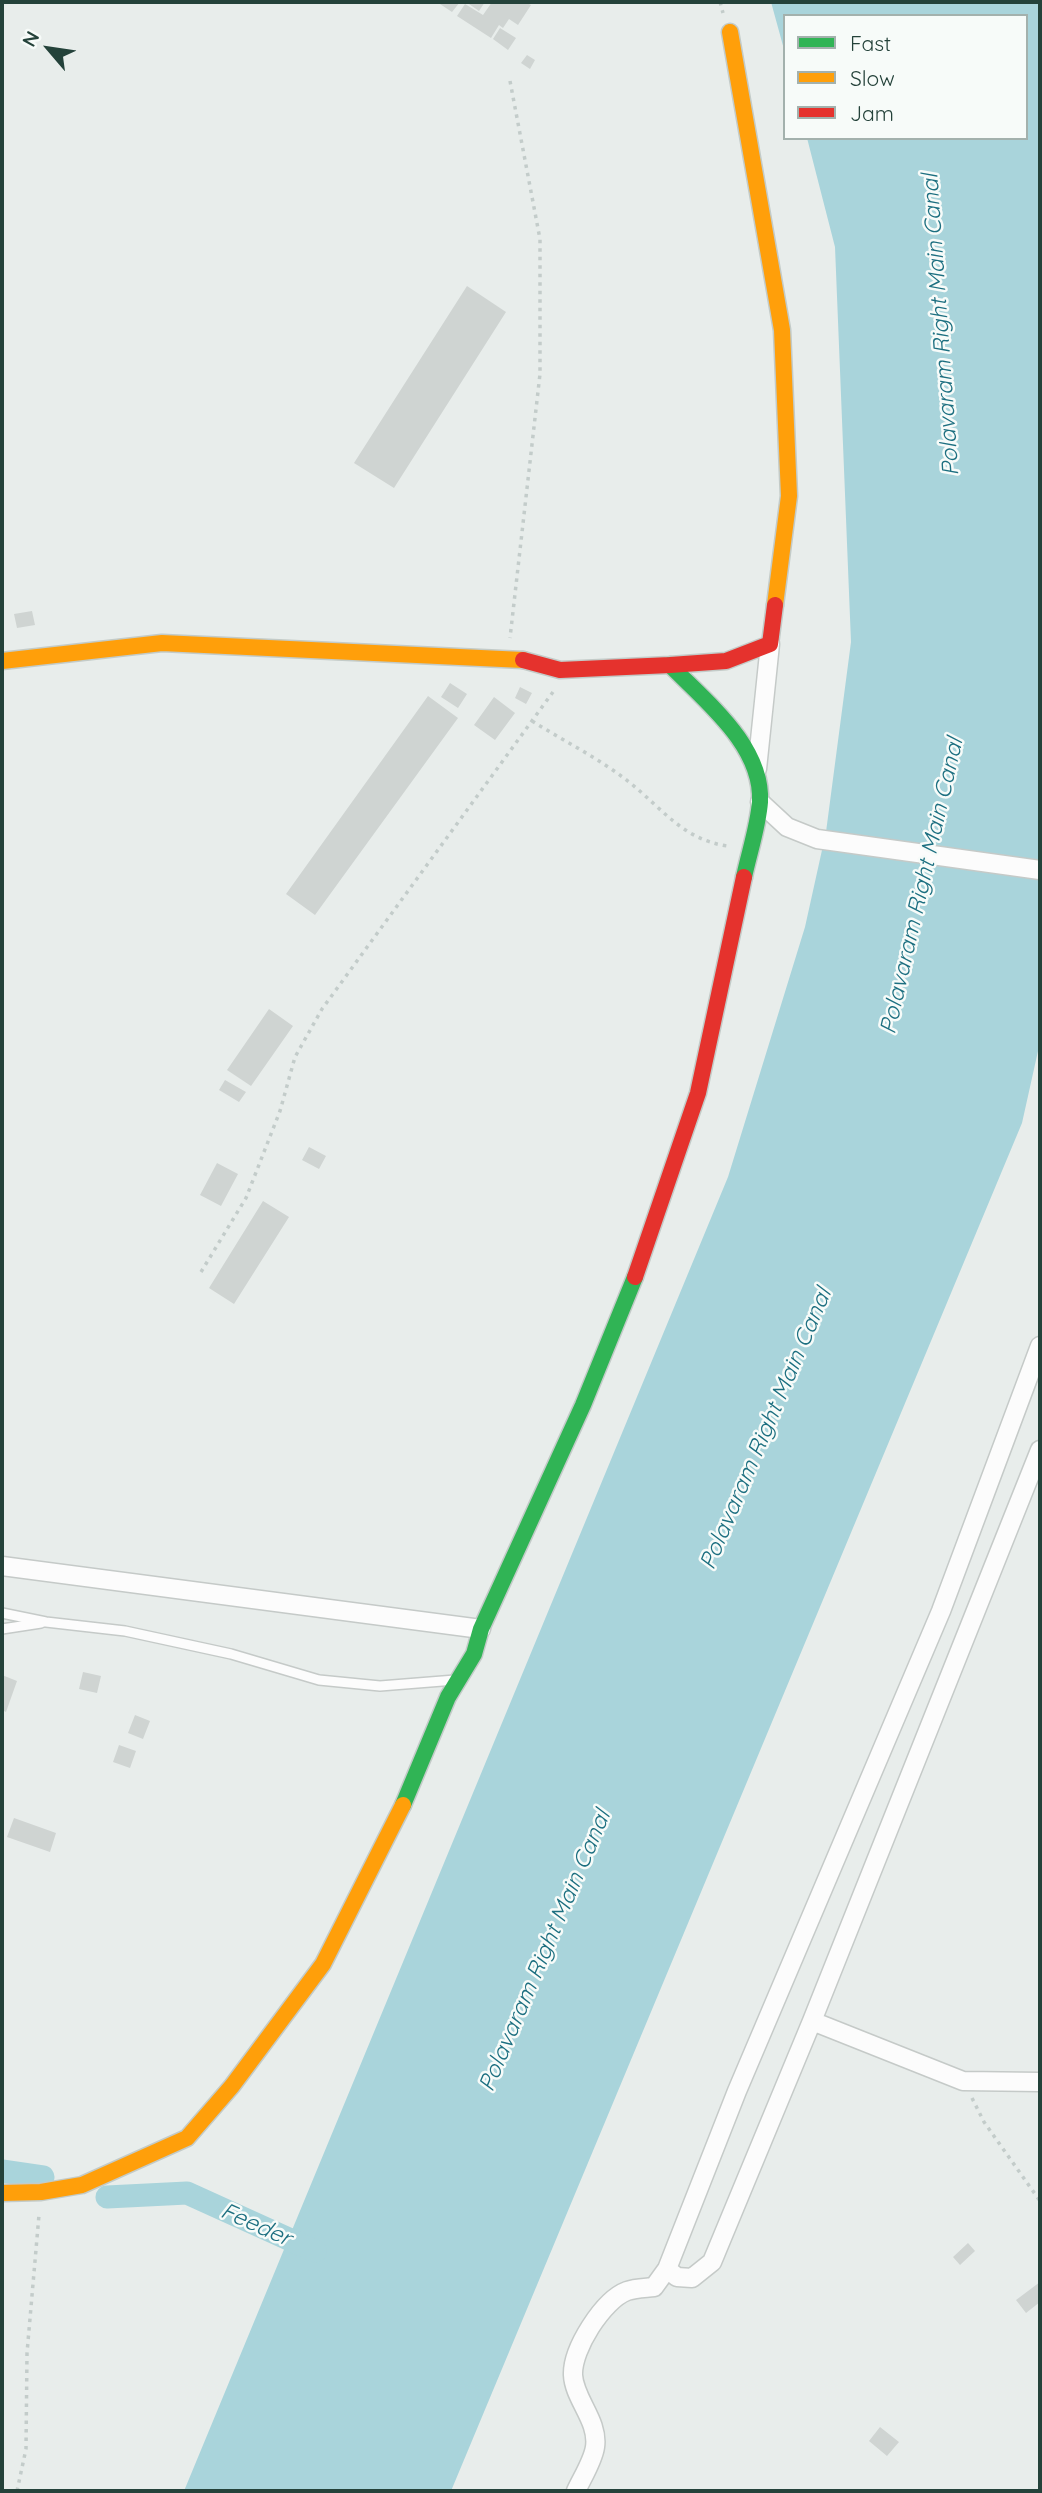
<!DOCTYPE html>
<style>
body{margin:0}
#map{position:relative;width:1042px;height:2493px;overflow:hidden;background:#e8edeb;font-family:Quicksand,sans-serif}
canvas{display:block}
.frame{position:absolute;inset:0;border:4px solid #24423a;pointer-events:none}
.legend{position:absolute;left:783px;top:14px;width:245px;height:126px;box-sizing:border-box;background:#f7fbf9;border:2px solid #a3b1ad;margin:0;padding:9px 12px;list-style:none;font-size:21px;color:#24423a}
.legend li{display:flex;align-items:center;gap:14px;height:35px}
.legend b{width:35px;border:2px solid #a3b1ad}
.north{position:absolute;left:14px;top:14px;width:70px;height:70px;-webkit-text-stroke:5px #f7fbf9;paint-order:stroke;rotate:299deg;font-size:19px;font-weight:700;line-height:28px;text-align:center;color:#24423a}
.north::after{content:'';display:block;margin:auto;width:24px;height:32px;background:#24423a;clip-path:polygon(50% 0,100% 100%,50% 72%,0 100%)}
</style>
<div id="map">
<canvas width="1042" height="2493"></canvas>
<div class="frame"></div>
<ul class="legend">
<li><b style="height:9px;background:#30b455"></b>Fast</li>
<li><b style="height:9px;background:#ff9f0a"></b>Slow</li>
<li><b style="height:9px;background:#e5322d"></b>Jam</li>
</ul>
<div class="north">N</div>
</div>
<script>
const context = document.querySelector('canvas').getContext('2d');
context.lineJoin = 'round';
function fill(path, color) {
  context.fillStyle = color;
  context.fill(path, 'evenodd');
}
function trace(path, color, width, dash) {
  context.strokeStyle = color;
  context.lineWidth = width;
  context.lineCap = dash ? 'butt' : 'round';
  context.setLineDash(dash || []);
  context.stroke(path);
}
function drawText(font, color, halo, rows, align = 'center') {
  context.font = font + ' Quicksand,sans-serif';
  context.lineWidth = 5;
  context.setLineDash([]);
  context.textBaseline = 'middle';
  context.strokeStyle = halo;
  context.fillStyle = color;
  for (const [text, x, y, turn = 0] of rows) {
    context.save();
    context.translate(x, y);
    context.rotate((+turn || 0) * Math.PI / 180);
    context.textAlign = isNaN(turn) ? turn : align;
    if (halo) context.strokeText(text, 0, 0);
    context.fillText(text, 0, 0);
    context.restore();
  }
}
fill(new Path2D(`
 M771 2H1040V1042L1022 1123 451 2491H184L728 1177 805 927 826 832 851 642 835 247 807 138H1026V16H785V53Z`), '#a9d4db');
trace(new Path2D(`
 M2 2171 43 2177
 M107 2197 187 2193 315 2251`), '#a9d4db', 23);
fill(new Path2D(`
 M437 2H460L452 12Z
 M470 2H485L479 11 469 4Z
 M492 2H525L531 5 518 25 509 19 503 28 499 25 491 38 457 16 465 4 483 15Z
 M500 28 516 38 508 50 493 39Z
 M527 55 535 60 530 69 521 63Z
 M467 286 506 312 394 488 354 463Z
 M32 611 35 625 17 628 14 614Z
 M450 683 467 694 458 708 441 697Z
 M520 687 532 693 526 704 515 698Z
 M428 696 458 718 315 915 286 894Z
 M494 697 515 713 495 740 474 725Z
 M269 1009 293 1026 251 1086 227 1070Z
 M225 1080 246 1092 239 1102 219 1090Z
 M309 1147 326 1156 319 1169 302 1160Z
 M217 1163 238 1174 221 1206 200 1195Z
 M263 1201 289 1217 234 1304 209 1288Z
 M83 1672 101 1676 97 1693 79 1689Z
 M2 1675 17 1681 6 1712 2 1710Z
 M135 1715 150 1721 143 1739 128 1733Z
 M119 1745 136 1751 130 1768 113 1762Z
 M14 1818 56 1833 50 1852 7 1837Z
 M968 2243 975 2251 960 2265 953 2257Z
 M1040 2282V2302L1026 2313 1016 2300Z
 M880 2427 899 2442 887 2456 869 2441Z`), '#cfd4d2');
const lane = new Path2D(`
 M2 1613 46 1622 125 1631 231 1654 319 1680 380 1686 455 1680
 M2 1629 41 1623`);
const street = new Path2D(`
 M757 769 770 644
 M760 802 787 827 817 839 1040 870
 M2 1566 481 1629
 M812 2021 963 2081 1040 2082
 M667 2269 677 2277 692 2278 712 2262 812 2021 1040 1450
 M576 2491C582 2478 593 2461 595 2447 599 2421 574 2399 573 2375 572 2349 603 2300 627 2291 635 2288 646 2288 654 2287L667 2269 737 2091 941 1611 1040 1346`);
const fast = new Path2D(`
 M670 665C706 702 763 746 760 802 758 827 749 853 744 877
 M403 1805 448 1697 474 1654 481 1629 583 1405 635 1277`);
const slow = new Path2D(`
 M730 32 782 330 789 496 775 605
 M2 661 162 643 523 660
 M2 2193 41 2192 82 2185 187 2138 232 2086 323 1964 403 1805`);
const jam = new Path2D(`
 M523 660 560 670 670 665 726 661 770 644 775 605
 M635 1277 698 1093 744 877`);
trace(lane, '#c5cac8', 12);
trace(street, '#c5cac8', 21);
trace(fast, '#c3cbc8', 19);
trace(slow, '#c3cbc8', 19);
trace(jam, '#c3cbc8', 19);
trace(new Path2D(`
 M720 2 723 13
 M510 81 540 239V374L510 638
 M532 721C564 741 600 759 629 782 663 809 682 839 727 846
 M201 1272 246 1198 280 1111 295 1057 322 1009 553 692
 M972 2098 984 2122 1040 2201
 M17 2491 26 2449 27 2353 39 2215`), '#c3ccca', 3.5, [3.5, 5]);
trace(lane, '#fcfcfc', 9);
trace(street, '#fcfcfc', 18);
trace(fast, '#30b455', 16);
trace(slow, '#ff9f0a', 16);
trace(jam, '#e5322d', 16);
drawText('italic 23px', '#1c6f80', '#f7fbf9', [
 ["Polavaram Right Main Canal",941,325,-94],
 ["Polavaram Right Main Canal",922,886,-77],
 ["Polavaram Right Main Canal",766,1429,-67],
 ["Polavaram Right Main Canal",545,1951,-67],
 ["Feeder",256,2225,24]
]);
</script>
